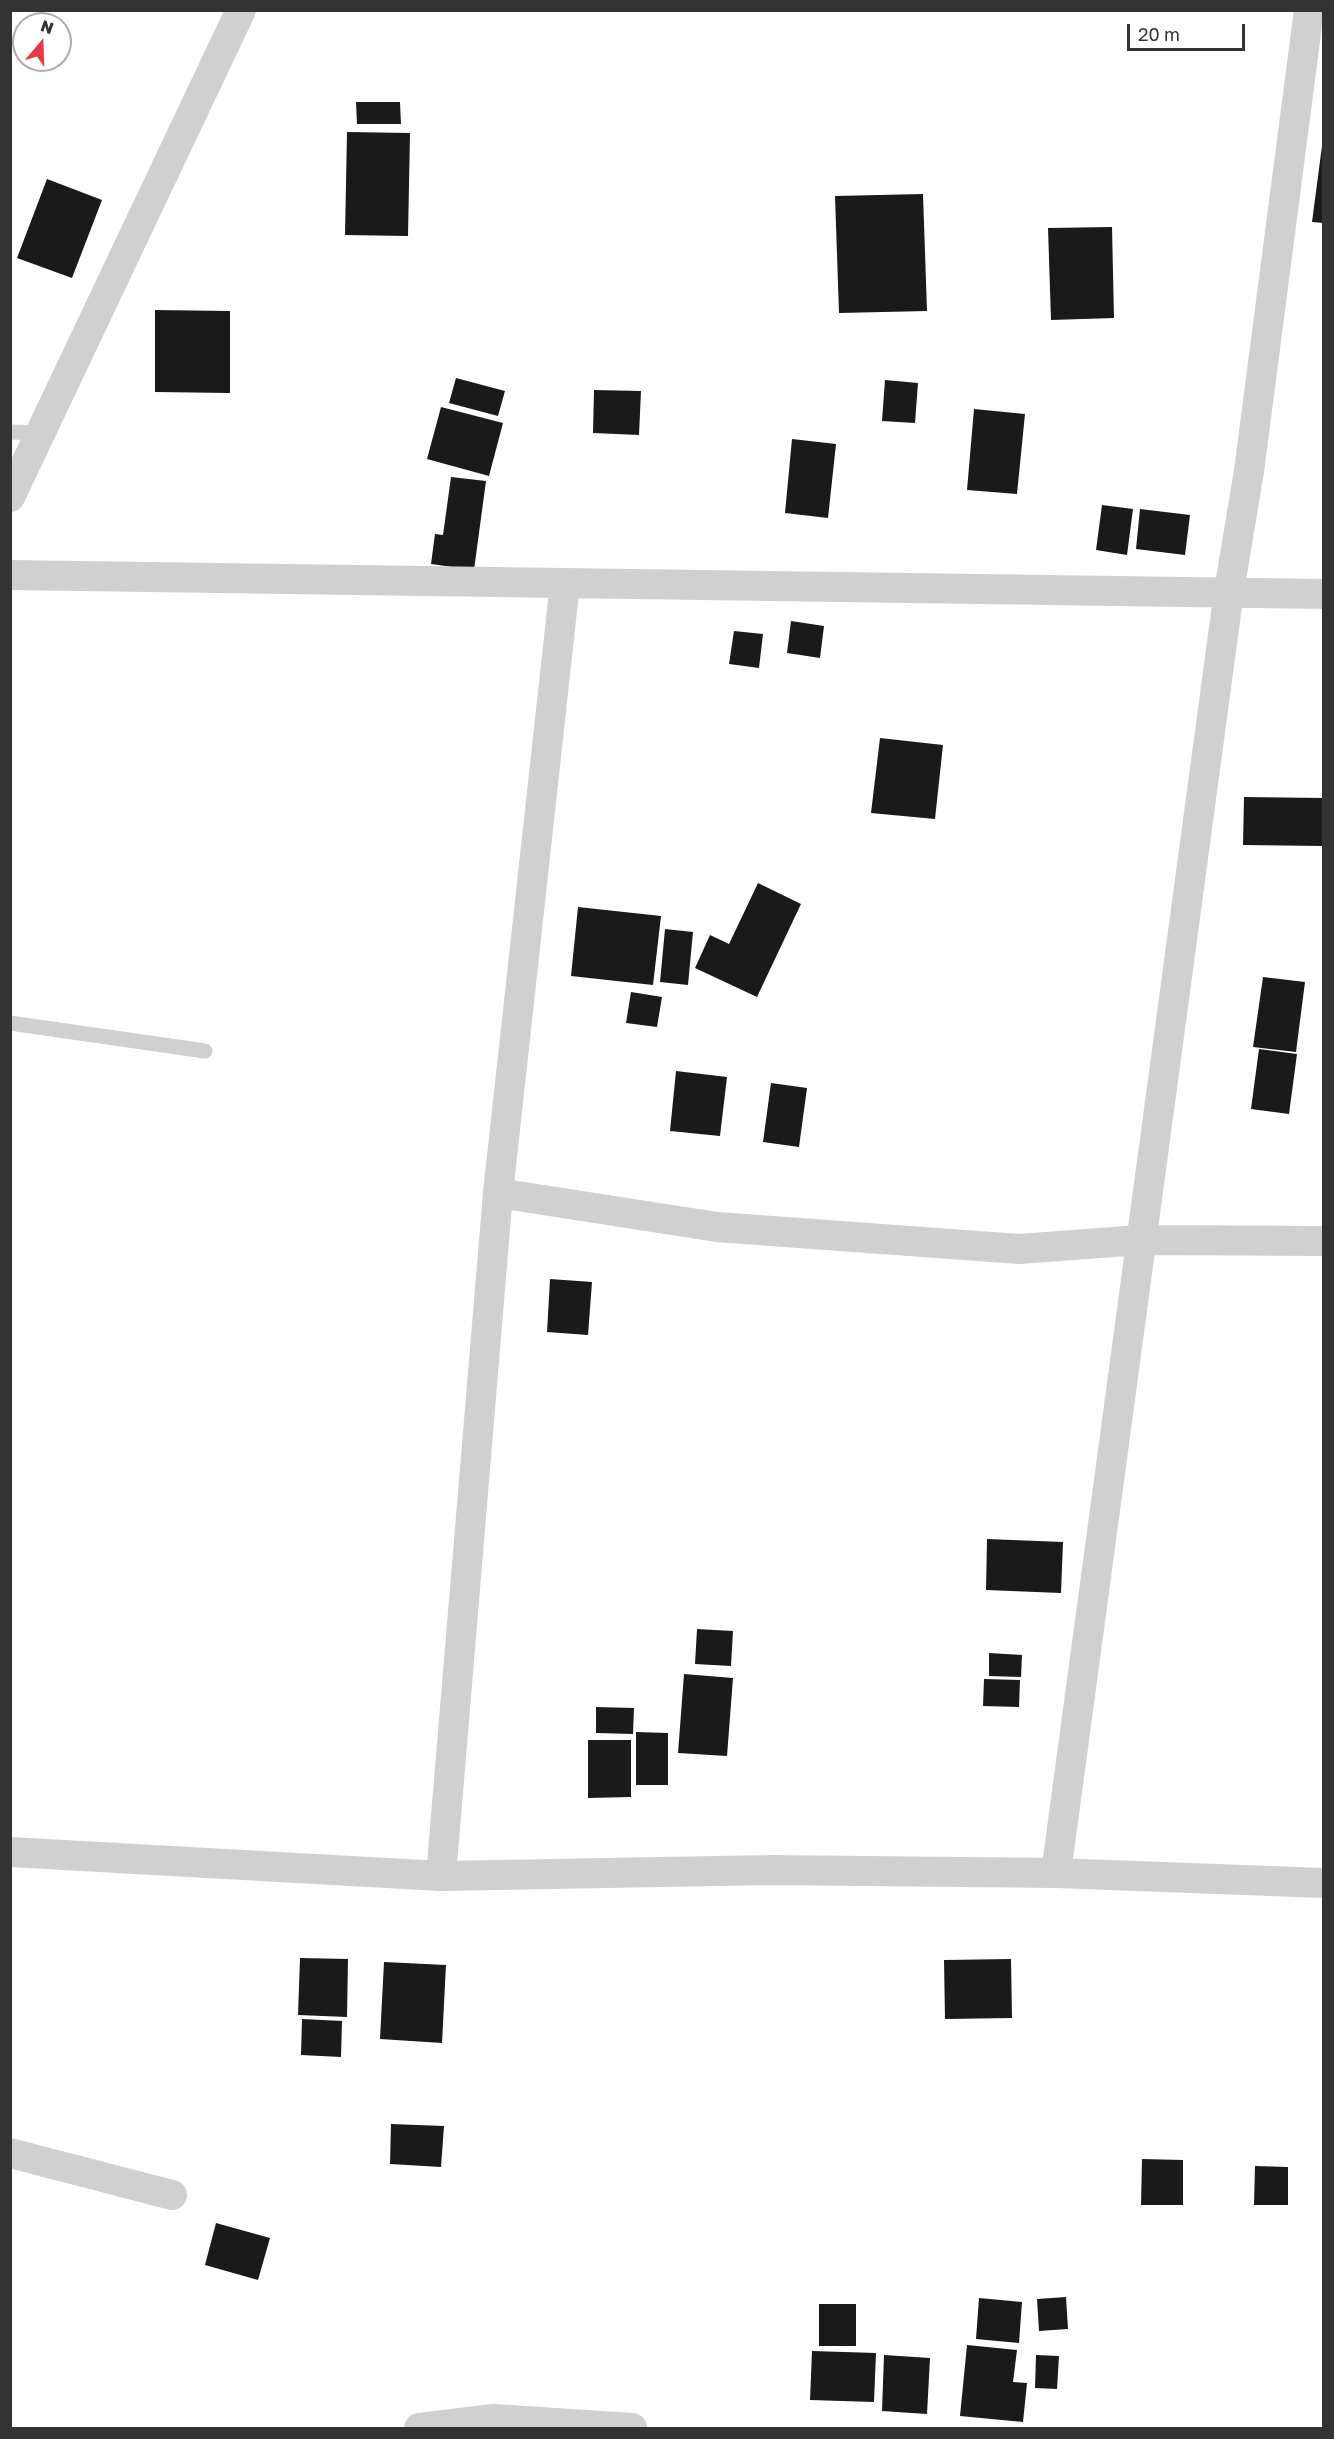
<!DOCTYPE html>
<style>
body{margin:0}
#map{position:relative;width:1334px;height:2439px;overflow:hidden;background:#fff;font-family:"Golos Text",sans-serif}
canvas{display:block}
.frame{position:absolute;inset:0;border:12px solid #333;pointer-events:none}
.north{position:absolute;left:12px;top:12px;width:60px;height:60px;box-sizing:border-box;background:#fff;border:2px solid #adadad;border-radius:50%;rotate:19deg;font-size:16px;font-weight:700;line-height:24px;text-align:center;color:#333}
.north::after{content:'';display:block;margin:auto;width:21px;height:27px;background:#e63946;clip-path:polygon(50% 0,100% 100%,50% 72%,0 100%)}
.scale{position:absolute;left:1127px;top:24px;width:118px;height:27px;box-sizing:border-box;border:3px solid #333;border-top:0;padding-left:8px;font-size:18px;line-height:21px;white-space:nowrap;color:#333;-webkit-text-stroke:4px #fff;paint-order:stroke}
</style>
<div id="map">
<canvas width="1334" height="2439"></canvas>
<div class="frame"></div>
<div class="north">N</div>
<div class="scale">20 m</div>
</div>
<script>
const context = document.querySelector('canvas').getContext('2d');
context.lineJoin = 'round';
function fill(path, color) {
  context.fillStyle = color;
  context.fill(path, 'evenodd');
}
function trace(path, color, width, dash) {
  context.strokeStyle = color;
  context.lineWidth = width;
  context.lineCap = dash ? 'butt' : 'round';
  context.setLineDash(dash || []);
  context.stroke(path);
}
fill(new Path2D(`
 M356 102H400L401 124H357Z
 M347 132 410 133 408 236 345 235Z
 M1322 146H1324V223L1312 222Z
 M47 179 102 200 72 278 17 258Z
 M923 194 927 311 839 313 835 196Z
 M1112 227 1114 318 1051 320 1048 228Z
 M155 310 230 311V393L155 392Z
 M456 378 505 391 498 416 449 403Z
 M885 380 918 383 915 423 882 421Z
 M594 390 641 391 639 435 593 433Z
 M441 407 503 423 489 476 427 459Z
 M974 409 1025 414 1017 494 967 490Z
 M792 439 836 444 828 518 785 513Z
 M451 477 486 481 474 570 431 564 435 534 443 535Z
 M1102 505 1133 509 1127 555 1096 550Z
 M1140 509 1190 515 1185 555 1136 549Z
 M791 621 824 626 820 658 787 653Z
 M734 631 763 634 759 668 729 664Z
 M880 738 943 745 935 819 871 813Z
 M1244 797 1324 798V846L1243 845Z
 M758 883 801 904 757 997 695 968 710 935 729 944Z
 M578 907 661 916 653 985 571 976Z
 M665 929 693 932 688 985 660 982Z
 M1263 977 1305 982 1296 1052 1253 1047Z
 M631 992 662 997 657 1027 626 1023Z
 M1259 1049 1297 1054 1289 1114 1251 1109Z
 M676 1071 727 1077 720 1136 670 1131Z
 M771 1083 807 1088 799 1147 763 1142Z
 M550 1279 592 1282 588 1335 547 1332Z
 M987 1539 1063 1542 1061 1593 986 1590Z
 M697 1629 733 1631 731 1666 695 1664Z
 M989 1653 1022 1655 1021 1677 989 1676Z
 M684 1674 733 1678 727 1756 678 1753Z
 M984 1679 1020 1680 1019 1707 983 1706Z
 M596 1707 634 1708 633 1734 596 1733Z
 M636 1732 668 1733V1785H636Z
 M588 1740H631V1797L588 1798Z
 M300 1958 348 1959 347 2017 298 2015Z
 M1011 1959 1012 2018 945 2019 944 1960Z
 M384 1962 446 1965 442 2043 380 2039Z
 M302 2019 342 2021 341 2057 301 2055Z
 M391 2124 444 2126 441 2167 390 2164Z
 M1142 2159 1183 2160V2205H1141Z
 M1255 2166 1288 2167V2205H1254Z
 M216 2223 270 2238 258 2280 205 2265Z
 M1066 2297 1068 2329 1039 2331 1037 2299Z
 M979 2298 1022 2302 1019 2343 976 2339Z
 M819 2304H856V2346H819Z
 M967 2345 1017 2350 1013 2382 1027 2383 1023 2422 960 2416Z
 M812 2351 876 2353 874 2402 810 2400Z
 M884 2355 930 2358 927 2414 882 2411Z
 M1036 2355 1059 2356 1057 2389 1035 2388Z`), '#1a1a1a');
trace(new Path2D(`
 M10 432 41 433
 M10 1023 205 1051`), '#d0d0d0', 15);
trace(new Path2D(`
 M10 497 241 10
 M10 575 1324 594
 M498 1193 717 1227 1019 1249 1140 1240 1324 1241
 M10 1852 441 1876 771 1870 1056 1873 1324 1883
 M1056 1873 1229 591 1249 471 1309 10
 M441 1876 498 1193 565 583
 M10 2153 172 2195
 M419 2428 494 2419 632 2428`), '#d0d0d0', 30);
</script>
